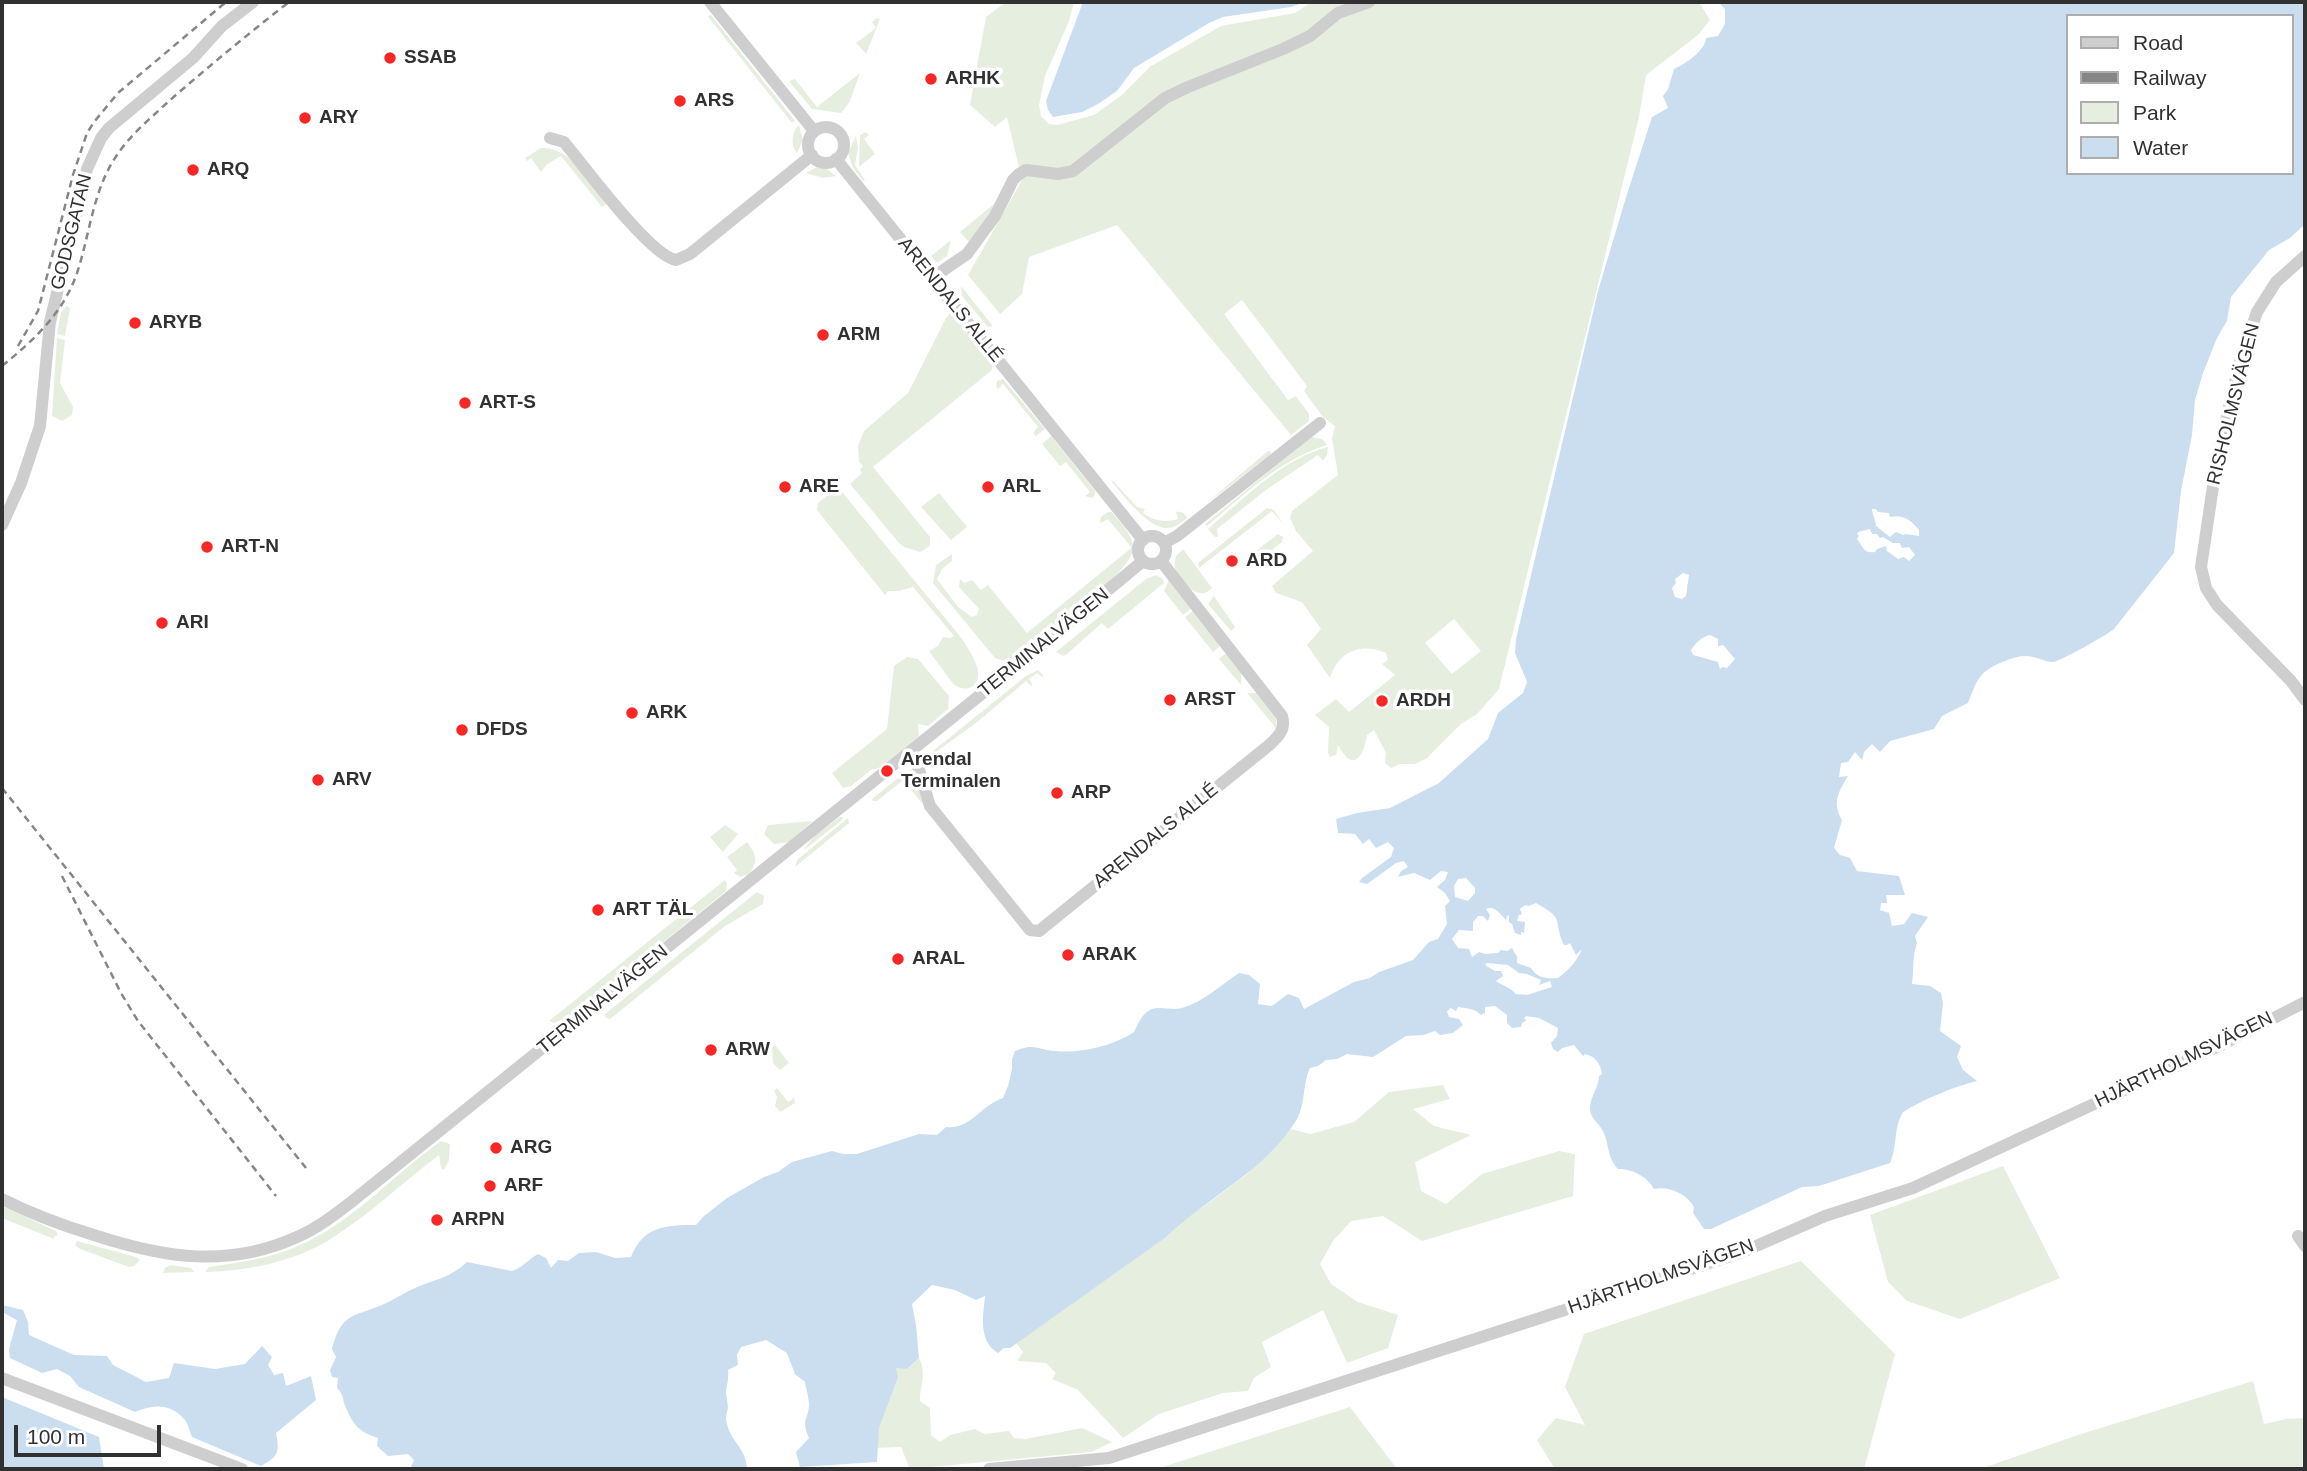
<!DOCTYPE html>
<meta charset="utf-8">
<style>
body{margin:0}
#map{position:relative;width:2307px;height:1471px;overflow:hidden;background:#fff;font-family:Arial,sans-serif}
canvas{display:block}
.frame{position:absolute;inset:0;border:4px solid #313131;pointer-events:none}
.legend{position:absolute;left:2066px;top:14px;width:228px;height:161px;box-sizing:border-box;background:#fff;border:2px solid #adadad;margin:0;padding:9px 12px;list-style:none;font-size:21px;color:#313131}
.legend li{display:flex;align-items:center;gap:14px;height:35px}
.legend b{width:35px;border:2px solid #adadad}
.scale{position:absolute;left:14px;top:1425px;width:147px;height:32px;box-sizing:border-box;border:4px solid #313131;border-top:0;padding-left:9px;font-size:21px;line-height:24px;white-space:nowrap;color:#313131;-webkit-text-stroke:5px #fff;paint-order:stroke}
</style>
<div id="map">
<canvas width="2307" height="1471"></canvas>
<div class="frame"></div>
<ul class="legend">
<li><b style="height:9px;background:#cecece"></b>Road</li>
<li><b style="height:9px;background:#868686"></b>Railway</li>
<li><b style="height:19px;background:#e6efdf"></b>Park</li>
<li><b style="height:19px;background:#cadef0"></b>Water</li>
</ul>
<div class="scale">100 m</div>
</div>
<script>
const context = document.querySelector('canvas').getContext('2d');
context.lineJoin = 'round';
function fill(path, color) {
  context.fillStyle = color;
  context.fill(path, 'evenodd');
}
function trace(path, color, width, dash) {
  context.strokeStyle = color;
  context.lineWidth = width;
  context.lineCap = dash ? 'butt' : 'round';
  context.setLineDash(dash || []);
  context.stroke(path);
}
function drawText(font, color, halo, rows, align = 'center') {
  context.font = font + ' Arial,sans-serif';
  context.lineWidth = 7;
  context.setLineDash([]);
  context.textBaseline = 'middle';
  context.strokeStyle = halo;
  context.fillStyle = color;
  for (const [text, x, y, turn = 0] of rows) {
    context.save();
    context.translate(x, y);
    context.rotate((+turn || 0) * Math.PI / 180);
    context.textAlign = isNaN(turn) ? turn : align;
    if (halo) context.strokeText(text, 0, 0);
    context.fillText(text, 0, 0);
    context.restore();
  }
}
fill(new Path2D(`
 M1006 2H1074L1069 21 1045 76 1039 105 1041 116 1049 124 1057 125 1094 115 1122 95 1151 66 1221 26 1295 13 1312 2H1699L1710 20 1698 35 1646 75 1639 117 1499 689 1477 714 1461 724 1427 758 1415 764H1400L1391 768 1385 763 1386 753 1374 730 1367 735C1363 758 1353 773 1338 745L1336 755 1330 757 1328 753 1329 727 1315 715 1336 699 1349 712 1395 675 1382 664 1388 660 1386 653C1362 642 1338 651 1330 678L1307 645 1321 629 1302 602 1276 593 1272 586 1313 551 1296 531 1290 518 1292 511 1338 475 1332 438 1335 426 1323 417 1304 391 1307 386 1242 300 1224 314 1288 400 1296 396 1309 414V421L1291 435 1117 225 1029 257 1022 294 1000 314 968 275 1022 180 1007 117 995 127 970 105 986 17ZM1454 619 1481 651 1452 674 1425 643Z
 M711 15 795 121 792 123 709 18 708 16Z
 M877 18 880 19 866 54 856 43 876 28 872 22Z
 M860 73 850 101 841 113 812 109 789 81 795 79 817 107Z
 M799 125 803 140 797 153C790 146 792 131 799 125Z
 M866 132 869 135 864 139 875 154 859 167 860 135Z
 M856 136 858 148 855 165 865 180 863 181 853 168 848 153Z
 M541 148C571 146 591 184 606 204L602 207 561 156 546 165 541 172 531 158 527 161 525 158Z
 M817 167 827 169 836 176 823 178 806 173Z
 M1000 199 970 243 960 232Z
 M951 240 947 256 937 263 931 256Z
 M961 286 992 325V326L988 327 962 296Z
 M67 306 70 308 65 336 57 334 61 312Z
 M951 312 992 362V370L873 467 930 537V546L920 552 904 547 899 543 850 484 862 473 860 470 863 466 859 462 858 446 864 431 908 393 946 318Z
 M57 338 65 340 60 383 73 407 72 415 62 421 52 416Z
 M1003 379 1045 429 1036 436 1033 433 1038 427 1003 384 998 389 996 386 997 381Z
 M1051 436 1095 491V495L1092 498 1085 496 1090 492 1066 462 1060 466 1042 444Z
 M1311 437 1322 439 1327 445C1279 460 1244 495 1207 526L1205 524Z
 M1328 447 1327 455 1323 461 1318 455 1266 490 1217 529 1218 537H1215L1208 529C1244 499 1281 459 1328 447Z
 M1268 451 1271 452 1270 455 1203 506Z
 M1113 481 1137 507 1145 509 1143 513C1153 521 1167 523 1178 519L1176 512C1181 511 1186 514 1187 518 1181 523 1175 528 1167 528 1149 529 1123 495 1112 482Z
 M838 487 963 640C969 651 989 677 971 687 965 690 960 688 954 685L929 651 938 646 943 637 950 638 954 636 913 587 899 591H888L885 595 817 510 818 503Z
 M939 493 967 527 951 540 921 507Z
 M1267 508 1274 510 1284 525 1272 511 1199 568 1198 563Z
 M1108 512H1112C1120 523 1134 535 1133 549 1131 574 1037 642 1014 659L1005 661 995 658 933 583 936 565 952 554V561L942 569 937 579 958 607 972 617 977 615 979 609 959 587 960 579 964 583 972 580 981 590 988 585 1027 633 1130 549 1131 547 1108 519 1101 523 1100 522 1101 517Z
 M1278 534 1283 537 1282 542 1257 562 1254 561 1252 554Z
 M1183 549 1212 588C1200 603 1179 582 1175 568 1174 564 1175 560 1176 556Z
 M1156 575 1163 579 1164 583 1108 629 1102 623 1067 654 1063 656 1056 652 1146 579Z
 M1169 580 1191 609 1183 615 1164 591Z
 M1214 596 1235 627 1231 631 1208 604Z
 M1193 611 1219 643V647L1213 652 1185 617Z
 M1225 654H1227L1241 671V685L1219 659Z
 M907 657 918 659 949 696 948 709 928 726 918 724 919 736 882 767 871 770 851 786 843 788 832 773 887 729 894 666Z
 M1038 670 1044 676 1042 677 1037 673 1029 679 1032 684 1031 686 1026 681 976 723 933 754V751L1026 676Z
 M1247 693H1258C1267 704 1279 713 1276 728Z
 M914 768 926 808 903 780 877 801H873L872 799 903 774Z
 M840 817H843L842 820 803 851 814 836Z
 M848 818 849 823 795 867 797 860Z
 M813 821 789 842 774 844 764 834 768 825Z
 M725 825 738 834 723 852 710 837Z
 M747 842C756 854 759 861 749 874L740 877 734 873 737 870 727 857Z
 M725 880 727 884 726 891 574 1015 554 1023 549 1021Z
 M757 892 764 896 763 904 725 926 610 1019 605 1017V1014Z
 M775 1045 789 1063 780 1070 773 1063 772 1048Z
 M1443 1085 1450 1099 1413 1109 1434 1126 1471 1135 1415 1162 1421 1191 1446 1204 1482 1174 1559 1151 1575 1154 1573 1196 1422 1241 1383 1216 1351 1221 1333 1241 1320 1264 1331 1284 1358 1302 1398 1315 1388 1348 1347 1363 1323 1310 1262 1342 1271 1367 1254 1378 1248 1391 1223 1393 1159 1414 1123 1438 1078 1390 1052 1379 1056 1373 1046 1363 1017 1361 1023 1352 1016 1343 1165 1238 1186 1217 1203 1207 1246 1175 1291 1129 1310 1134 1354 1122 1389 1092Z
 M777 1088 788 1102 794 1098 795 1103 780 1112 775 1106 777 1097 774 1091Z
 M441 1141 450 1144 449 1160 444 1170 441 1168 439 1155C402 1183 368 1216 329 1240 293 1262 247 1271 205 1272L209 1267C240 1262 269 1259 298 1246 352 1223 393 1175 441 1141Z
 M2003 1166 2060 1278 1960 1319 1907 1301 1888 1282 1870 1215Z
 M2 1206 56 1231 58 1235 54 1237V1239L2 1218Z
 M77 1241 136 1257 140 1260 134 1266 129 1267 80 1249 75 1245Z
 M1801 1261 1895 1354 1864 1469H1555L1537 1440 1556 1418 1585 1425 1565 1387 1584 1334Z
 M170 1265 191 1268 194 1272 163 1273 165 1268Z
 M919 1358C927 1375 920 1384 920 1401L930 1408 931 1435 940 1442 950 1435 975 1429 985 1434 1009 1431 1014 1438 1026 1439 1082 1428 1112 1442 1091 1452 910 1469 901 1447 876 1448C877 1421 889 1393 896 1367L907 1369Z
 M2253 1381 2264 1424 2286 1419 2305 1418V1469H1980L2078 1435Z
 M1350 1407 1397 1469H1156Z`), '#e6efdf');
fill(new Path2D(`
 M1083 2H1305L1291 7 1223 17 1209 23 1134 68 1117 91 1098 104 1082 112 1053 117 1048 110 1046 101Z
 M1718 2H2305V224L2290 238 2269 250 2231 297 2227 321 2217 338 2203 373 2195 400 2192 435 2181 491 2174 553 2114 629C2107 635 2061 661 2053 662 2044 662 2036 656 2026 656 2019 656 2012 658 2005 661 1979 671 1978 678 1968 703L1942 716 1934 729 1890 741 1880 752 1872 744 1864 752 1862 760 1855 752 1848 762 1841 763 1839 777 1848 776C1838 793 1832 802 1842 820L1834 848 1840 855 1850 858 1857 871 1899 876 1905 895H1886L1887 903H1881L1880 910 1889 913 1892 926 1904 924 1912 913 1928 917 1915 936 1917 943C1912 957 1914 969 1912 984L1930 986 1941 993 1943 1003 1940 1031 1961 1046 1957 1057 1963 1070 1977 1081C1953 1087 1924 1099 1903 1112 1893 1129 1898 1145 1890 1163L1819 1186 1802 1187 1711 1229H1704L1693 1213 1694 1207C1687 1194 1669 1186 1654 1189 1648 1177 1631 1168 1618 1169 1606 1157 1610 1141 1601 1128 1596 1120 1590 1118 1590 1108 1590 1097 1599 1087 1599 1076L1602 1074C1600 1063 1596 1057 1585 1054L1583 1056 1574 1045 1562 1048 1558 1052 1553 1049 1551 1043 1557 1036 1558 1028 1539 1018 1526 1016 1524 1019 1527 1020 1522 1023 1521 1027 1512 1028 1507 1023V1015L1495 1006 1485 1007V1013L1481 1015C1475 1009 1467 1008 1458 1007L1456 1011 1451 1008 1447 1011 1449 1017 1459 1019 1463 1025 1453 1033 1440 1035 1435 1031 1423 1035 1406 1036 1373 1057 1347 1054 1337 1059 1326 1060 1318 1066 1310 1068C1302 1085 1306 1102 1297 1119 1266 1171 1207 1197 1165 1238L1010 1348H1004L998 1353C978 1341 983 1316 985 1296L976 1300 955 1290 932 1285 912 1304 916 1325 919 1358 907 1369 896 1368 898 1377 879 1428 877 1462 800 1467 796 1452 809 1438C801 1419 808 1421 809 1405 809 1398 806 1389 805 1382L795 1374 787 1353 766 1340 741 1347 737 1355 738 1365 728 1370C729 1378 727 1384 726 1392 726 1397 728 1403 728 1408 727 1413 726 1415 726 1419 729 1442 746 1446 747 1469H410L414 1460 408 1454 388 1456 377 1446 378 1438C359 1432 354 1426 346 1408 342 1400 344 1394 337 1388L338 1378 332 1377 330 1370 336 1357 332 1349C341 1313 353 1317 382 1305 394 1300 405 1292 417 1287 435 1280 453 1276 467 1262L512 1271C522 1268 529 1259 538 1254L546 1258 551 1268 558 1260 568 1261 579 1253 596 1252 615 1258 631 1257C643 1226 666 1225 696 1225L704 1216 727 1198 764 1177 778 1172 792 1162 832 1151 843 1154H857L919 1134 937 1135 946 1127C970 1130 980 1106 1003 1098L1008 1086 1012 1069V1059L1015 1051C1031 1045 1032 1047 1047 1050 1074 1055 1112 1047 1134 1032 1138 1024 1141 1015 1150 1010 1159 1005 1171 1011 1182 1008 1203 1002 1221 985 1239 973L1249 975 1260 984 1258 1004 1272 1006 1288 994 1299 998 1304 1009 1354 982 1370 978 1379 972 1413 960 1429 942 1438 939 1447 924 1445 906 1450 901 1445 893 1437 887 1445 880 1448 872 1441 871 1430 880 1414 873 1398 877 1401 871 1408 867 1404 861 1396 863 1367 884 1359 882 1362 878 1391 857 1394 848 1388 842 1376 848 1369 839 1363 844 1355 834 1338 833 1336 819 1357 813 1390 808 1439 783 1488 739 1498 713 1523 693 1527 682 1515 653 1516 639 1598 291 1627 194 1652 117 1668 108 1663 96 1668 89 1674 69C1685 64 1705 51 1706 38L1718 36 1725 24V9ZM2067 16H2291V173H2067ZM1876 509 1878 512 1889 513 1890 517C1903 514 1912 521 1919 530V536L1906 534 1903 535 1896 532 1890 537 1876 526C1876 521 1872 514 1872 509ZM1870 529 1872 534H1877L1880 538 1883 537 1893 543H1900L1902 548 1909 547 1915 555 1909 561 1904 557 1898 559 1887 551 1886 546 1877 549 1875 552C1864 554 1863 547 1857 539L1859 536 1857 534 1858 532ZM1683 573 1689 575 1686 596 1682 599 1675 597 1672 588 1676 583 1675 579ZM1710 635 1718 639V646L1723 645 1735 659 1727 668 1722 667 1720 669 1718 662 1693 655 1691 650C1696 643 1701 637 1710 635ZM1466 878 1475 888V893L1468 901 1455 897 1454 886 1458 879ZM1536 903C1567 921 1552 918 1564 945H1567L1570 943 1576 955 1582 949C1578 960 1567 972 1558 978 1547 979 1537 978 1531 968L1517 963V957L1512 948 1507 951 1501 950 1498 953 1485 954 1479 952 1472 957 1469 949 1458 948 1452 939 1459 930 1473 931V922L1478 916H1483L1488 921 1490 915 1486 909C1495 905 1500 914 1506 920L1507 916 1509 915V922L1512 924 1515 933 1521 935V932L1524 933 1525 922 1517 921 1519 915 1522 914 1520 909 1525 905 1529 906ZM1487 963 1508 965 1519 973 1527 974 1541 980 1539 985 1550 981 1552 987 1527 995 1516 994C1510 987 1503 986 1496 981L1503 976 1501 971H1495L1485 965Z
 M2 1305 23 1310 28 1322 29 1335 74 1355 107 1356 113 1365 146 1382 169 1378 174 1363 215 1369 245 1364 262 1346 272 1357 268 1365 274 1375 283 1373 286 1386 311 1376 316 1400 276 1433C280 1452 278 1457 261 1466L192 1437C190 1432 188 1424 185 1420 171 1403 153 1404 135 1412L79 1387 70 1376 57 1369 42 1373 10 1358 9 1349 17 1320 2 1312Z
 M2 1397 99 1437 104 1469H2Z`), '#cadef0');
trace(new Path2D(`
 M710 2 814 131
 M808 145a18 18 0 1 1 36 0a18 18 0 1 1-36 0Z
 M550 138 564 142C584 166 650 256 676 260L690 254 812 155
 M836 159 1143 540
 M2305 256 2276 282 2257 312 2241 358 2218 453 2201 567 2206 588 2217 605 2291 681 2305 700
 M932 278 967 254 995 216 1013 180 1019 174 1026 170 1058 174 1073 171 1165 98 1188 87 1283 49 1310 36 1338 13 1369 2
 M2 525 21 483 40 426 50 322 87 169 101 138 109 128 193 58 222 26 253 2
 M1138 550a14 14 0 1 1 28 0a14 14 0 1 1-28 0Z
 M1164 543 1177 536 1320 423
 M911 752 916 760 930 806 1030 930 1039 931 1268 746C1278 737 1286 730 1282 716L1161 561
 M2 1199C32 1214 64 1226 97 1236 165 1258 229 1268 297 1237 318 1228 337 1213 355 1199L1000 679 1143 561
 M2298 1236 2305 1246
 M2 1378 242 1469
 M989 1469 1109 1458 1740 1253 1825 1216 1913 1188 2221 1045 2305 1002`), '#cecece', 12);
trace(new Path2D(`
 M18 346 38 311 73 175 87 133 94 122 118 93 226 2
 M2 366C33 341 62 314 76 276 90 236 92 191 117 155 131 134 151 118 169 101 208 67 248 34 289 2
 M2 788 306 1168
 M62 876 121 993 138 1021 276 1196`), '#868686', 2.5, [7, 5]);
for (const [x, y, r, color] of [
 [390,58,7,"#f72725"],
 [931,79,7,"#f72725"],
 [680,101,7,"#f72725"],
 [305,118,7,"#f72725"],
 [193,170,7,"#f72725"],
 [135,323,7,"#f72725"],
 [823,335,7,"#f72725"],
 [465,403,7,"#f72725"],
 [785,487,7,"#f72725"],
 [988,487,7,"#f72725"],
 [207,547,7,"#f72725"],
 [1232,561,7,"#f72725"],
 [162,623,7,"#f72725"],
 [1170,700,7,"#f72725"],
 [1382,701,7,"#f72725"],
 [632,713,7,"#f72725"],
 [462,730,7,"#f72725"],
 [887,771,7,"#f72725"],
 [318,780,7,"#f72725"],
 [1057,793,7,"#f72725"],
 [598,910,7,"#f72725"],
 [1068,955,7,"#f72725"],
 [898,959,7,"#f72725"],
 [711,1050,7,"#f72725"],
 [496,1148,7,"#f72725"],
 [490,1186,7,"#f72725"],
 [437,1220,7,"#f72725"]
]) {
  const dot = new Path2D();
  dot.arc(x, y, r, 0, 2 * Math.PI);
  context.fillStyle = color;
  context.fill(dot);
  trace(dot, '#fff', 2.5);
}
drawText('bold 19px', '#313131', '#fff', [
 ["SSAB",404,58],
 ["ARHK",945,79],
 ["ARS",694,101],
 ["ARY",319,118],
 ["ARQ",207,170],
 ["ARYB",149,323],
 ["ARM",837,335],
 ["ART-S",479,403],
 ["ARE",799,487],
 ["ARL",1002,487],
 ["ART-N",221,547],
 ["ARD",1246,561],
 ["ARI",176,623],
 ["ARST",1184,700],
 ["ARDH",1396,701],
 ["ARK",646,713],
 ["DFDS",476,730],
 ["Arendal",901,760],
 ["Terminalen",901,782],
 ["ARV",332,780],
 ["ARP",1071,793],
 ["ART TÄL",612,910],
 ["ARAK",1082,955],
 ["ARAL",912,959],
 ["ARW",725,1050],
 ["ARG",510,1148],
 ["ARF",504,1186],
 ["ARPN",451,1220]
], 'left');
drawText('19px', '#313131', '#fff', [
 ["GODSGATAN",72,232,-76],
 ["ARENDALS ALLÉ",950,300,51],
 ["RISHOLMSVÄGEN",2234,404,-76],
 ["TERMINALVÄGEN",1044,643,-39],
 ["ARENDALS ALLÉ",1156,836,-39],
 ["TERMINALVÄGEN",603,1000,-39],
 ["HJÄRTHOLMSVÄGEN",2184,1060,-26],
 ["HJÄRTHOLMSVÄGEN",1661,1277,-19]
]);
</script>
